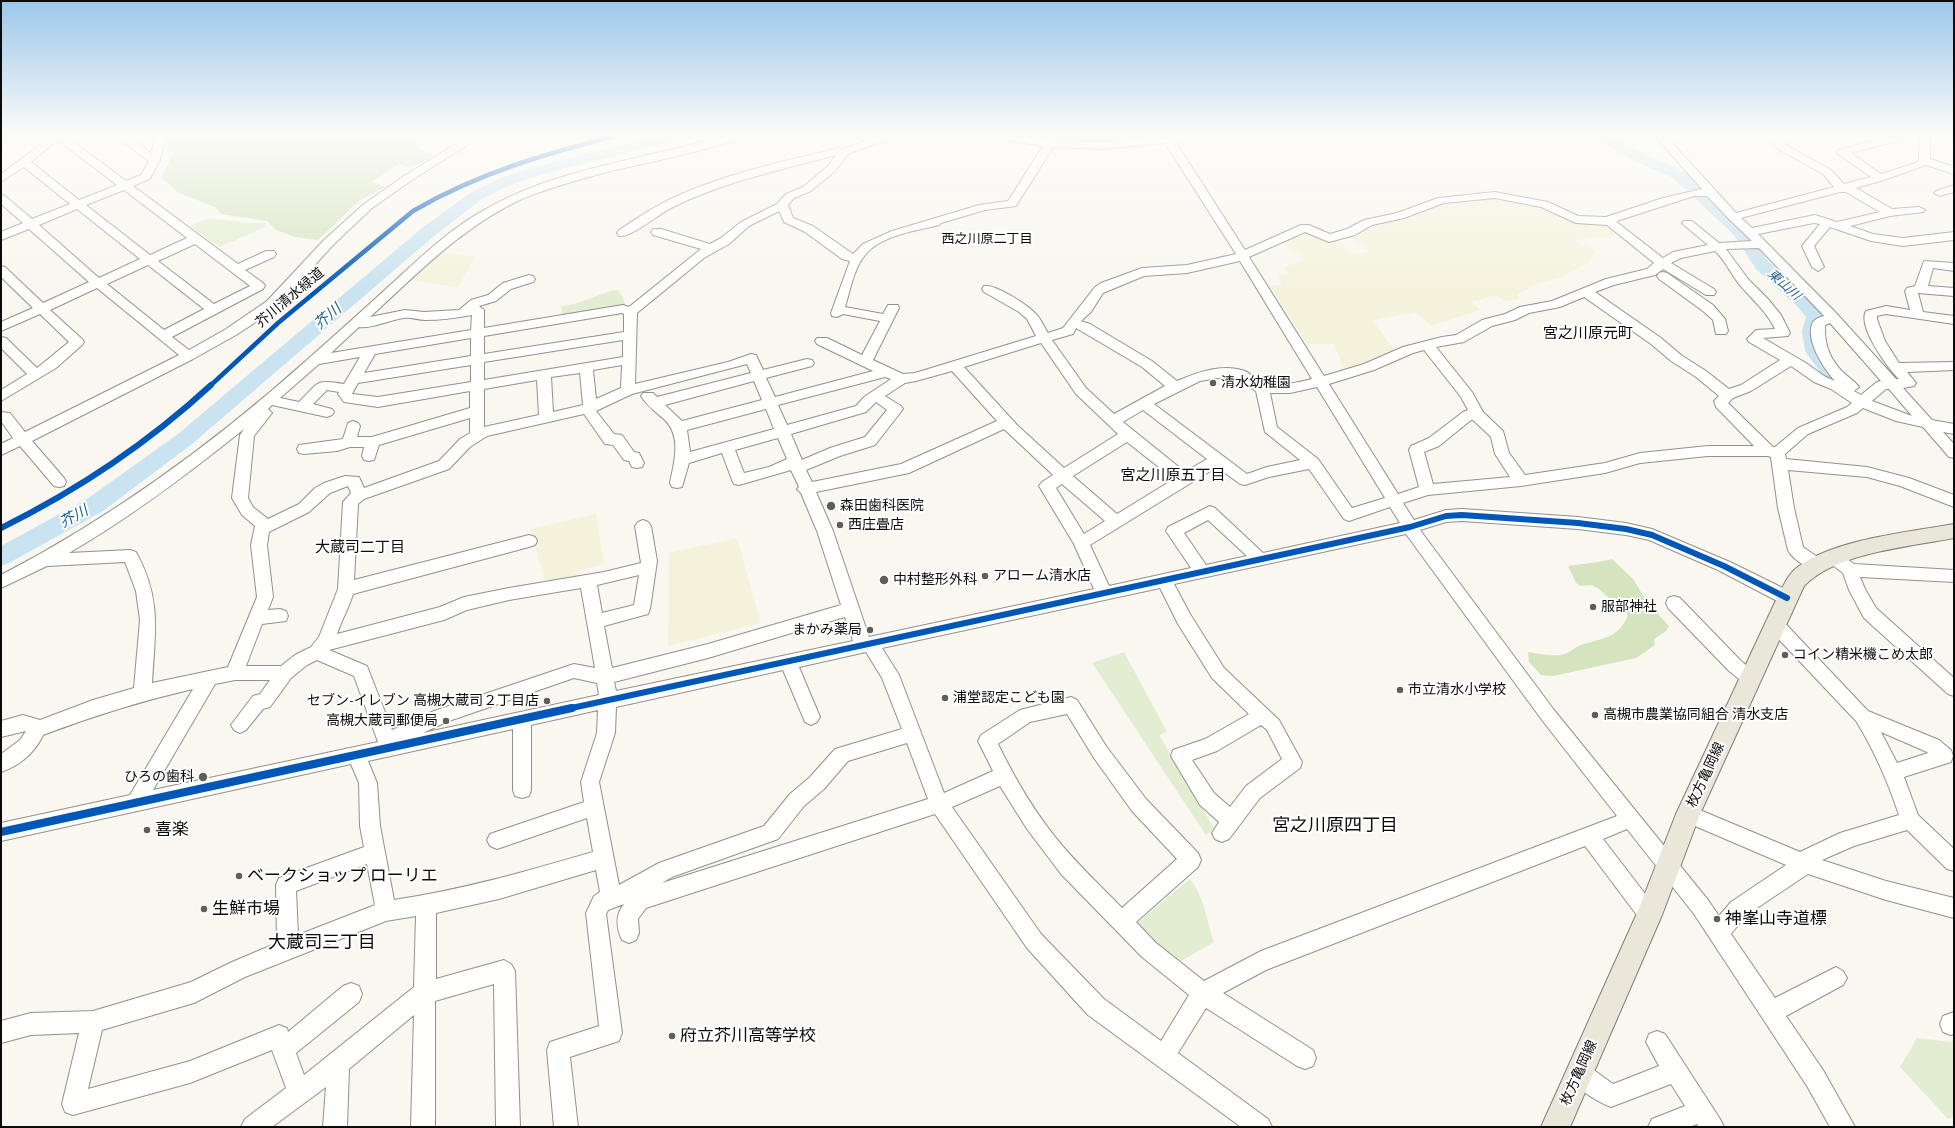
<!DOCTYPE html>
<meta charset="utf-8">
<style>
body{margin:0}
#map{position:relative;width:1955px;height:1128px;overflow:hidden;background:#f9f7ef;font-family:"Zilla Slab",serif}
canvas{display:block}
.frame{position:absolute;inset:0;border:2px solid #0b0b0b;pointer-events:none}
</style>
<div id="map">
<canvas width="1955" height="1128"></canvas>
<div class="frame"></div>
</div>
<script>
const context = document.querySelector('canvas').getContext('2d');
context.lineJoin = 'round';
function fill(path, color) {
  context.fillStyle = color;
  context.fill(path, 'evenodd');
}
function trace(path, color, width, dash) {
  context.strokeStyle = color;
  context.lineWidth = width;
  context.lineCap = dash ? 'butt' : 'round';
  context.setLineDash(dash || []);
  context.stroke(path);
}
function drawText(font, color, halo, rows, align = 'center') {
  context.font = font + ' "Zilla Slab","Noto Sans JP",serif';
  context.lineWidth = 4;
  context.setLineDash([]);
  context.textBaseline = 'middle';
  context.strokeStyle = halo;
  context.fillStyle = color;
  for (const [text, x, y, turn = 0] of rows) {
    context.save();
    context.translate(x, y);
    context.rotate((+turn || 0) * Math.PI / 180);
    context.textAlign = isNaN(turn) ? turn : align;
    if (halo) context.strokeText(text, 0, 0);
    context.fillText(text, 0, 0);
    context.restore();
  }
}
fill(new Path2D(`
 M1497 197 1523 203 1540 205 1570 219 1605 221 1618 233 1609 237 1598 238 1592 237 1577 240 1575 242 1594 250 1590 262 1559 278 1536 284 1517 295 1519 298 1510 301 1503 300 1496 295 1472 302 1480 310 1431 326 1416 312 1372 320 1396 352 1345 371 1334 344H1307L1270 286 1282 284 1278 276 1289 274 1283 268 1304 259 1281 242 1304 231 1335 239 1355 255 1369 251 1348 235 1370 223 1444 201Z
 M441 252 475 257 458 287 410 280Z
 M596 514 604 564 577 571V579L546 584 530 529Z
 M737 538 761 623 668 646 669 553Z`), '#f5f2dc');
fill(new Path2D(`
 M208 218 253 223H265V227L220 247 190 226Z
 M613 290H618L623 297 625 306 562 317 561 306 575 304Z
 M1124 652 1167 732 1159 735 1214 828 1206 835 1092 663Z
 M1190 879C1204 896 1207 922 1214 942L1179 962 1138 927 1137 923Z
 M1917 1038 1951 1042 1954 1040V1116L1948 1119 1900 1067Z`), '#e2edd1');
fill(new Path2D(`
 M168 135H411L420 150 435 155 411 168 399 164 372 182 385 187 359 201 318 240 295 237 276 230 267 221 221 214 215 207 179 193 161 178 174 152 165 149Z
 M1612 559 1634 580 1646 601 1669 626 1666 631 1654 639 1655 645 1636 658 1553 676 1541 675 1529 662 1528 652C1540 654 1553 657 1565 654 1571 652 1575 647 1581 645 1602 638 1618 639 1628 615L1599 589 1591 585 1581 586 1576 583 1568 566 1599 562Z`), '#d3e4bf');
fill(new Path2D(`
 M560 135H608L561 148 554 137Z`), '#ecf2da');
fill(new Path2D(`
 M662 135H689L687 138 543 174 510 185 482 199 434 236 192 444 103 511 9 563 1 566V546L87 499 178 434 422 228 470 193 498 179 531 168Z
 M1012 135 1089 137 1166 135 1164 138C1117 150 1061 150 1014 138Z
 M1591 135H1610L1649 156 1685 172 1746 228 1768 261 1808 297 1824 317C1816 347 1830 355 1845 378L1842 383 1835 384 1828 383 1805 351 1802 331 1806 317 1796 305 1756 269 1734 235 1673 178 1637 162 1593 138Z`), '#c9e3f0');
const minor = new Path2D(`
 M1 135H11L5 142 1 143Z
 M49 135 67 137 126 181 141 175 149 161 114 135H127L151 153 156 135H166L160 160 151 177 149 179 133 186 238 264 266 251H274L276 254 274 257 245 270 263 283 265 286 263 289 172 337 189 350 226 329 267 301 324 240 364 204 404 176 470 135H483L412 180 372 208 332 246 277 307 265 316 236 335 193 359 32 441 64 478 66 482 64 486 59 487 54 486 20 446 1 455V444L13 438 1 421V412L10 413 25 432 179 355 97 288 50 310 82 339 84 342 82 345 56 368 1 401V390L27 374 1 348V337L6 338 37 368 69 342 40 314 1 331V322L33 308 1 277V266L5 267 43 303 89 282 29 229 1 240V232L23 223 1 204V195L5 196 32 219 70 204 24 167 1 182V174L36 148ZM56 141H59L117 185 79 200 31 162ZM124 190 187 238 150 255 86 205ZM77 209 140 259 99 278 39 225ZM195 244 250 286 214 304 158 261ZM148 265 204 309 164 330 107 284Z
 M725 135H742C732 146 632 166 611 171 581 179 551 187 522 199 463 226 417 274 370 317L405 310 424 312 459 310 471 300 488 295 503 283 529 275 533 276 535 279 533 282 511 289 496 301 479 306 484 310V328L623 305 629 307 701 249 653 235 651 232 653 229H661L710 244 721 238 741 222 777 204 786 194 803 187 827 167 836 155C780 170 723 182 671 208 659 214 631 238 619 236L617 233 619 230C638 218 656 205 677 196 728 173 785 161 839 148L843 149 883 135H899L848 154 835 171 811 191 794 198 788 205 793 218 813 226 853 254 863 244 892 231 979 205 1008 201 1043 146 997 138 992 135H1016L1060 141 1103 142 1171 135 1245 250 1301 225H1309L1330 234 1347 229 1364 220 1397 213 1438 198 1495 192 1548 202 1578 216 1606 217 1663 198 1702 189 1654 135H1665L1736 213 1834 187 1823 174 1780 150 1763 135H1775L1788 146 1831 170 1844 184 1871 177 1838 154 1837 152 1838 150 1889 137 1888 135H1900L1902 138 1901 140 1851 153 1881 174 1916 163 1919 160 1920 135H1930V159L1954 167V174L1926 165 1884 180 1856 188 1892 209 1919 207 1925 210 1923 212 1890 216 1850 226 1873 234 1903 238 1954 232V240L1903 246 1871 241 1830 227 1814 246 1824 267 1818 271 1812 267 1802 246 1820 224 1814 223 1758 234 1837 314 1896 379H1899C1888 369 1857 326 1866 311L1886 306 1910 310 1905 291 1907 288 1915 286 1924 261 1954 263V271L1933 268 1928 286 1954 288V296L1918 293 1923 312 1954 316V324L1886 314 1877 316V319L1885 341 1899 363 1954 362V370L1907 372 1916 383 1914 386 1903 388 1932 420 1954 424V434L1943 432 1954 444V458L1949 457 1923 427 1896 421 1863 408 1857 413 1808 434 1785 454 1786 459 1867 467 1909 478 1954 495V507L1900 486 1867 477 1788 470 1794 508 1803 547 1822 560 1824 564 1822 568C1811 572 1793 560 1788 550L1778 508 1771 457 1768 456H1708L1640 463 1605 473 1521 486 1428 495 1403 503 1414 520 1446 510 1462 509 1578 517 1626 523 1652 529 1730 562 1793 593 1795 598 1793 603 1787 604 1781 603 1718 570 1649 540 1626 535 1578 529 1462 521 1446 522 1420 530 1554 710 1708 900 1719 916 1731 902 1786 865 1681 820 1678 814 1681 808 1688 805 1800 852 1840 833 1899 815C1888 782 1874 750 1856 721L1769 629 1767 624 1769 619 1775 617 1781 619 1868 711 1939 740 1951 750 1953 756 1951 762 1904 777 1918 815 1954 849V871L1947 869 1907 830 1854 846 1822 860 1886 881 1954 898V918L1886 900 1808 874 1745 916 1731 934 1775 998 1836 967 1843 971 1847 978 1843 985 1786 1016 1823 1070 1855 1127H1830L1807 1086 1694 914 1627 829 1603 839 1656 908 1659 915 1656 922 1649 925 1642 922 1585 846 1266 970 1223 993 1313 1050 1316 1058 1313 1066 1305 1069 1297 1066 1206 1008 1178 1053 1268 1119 1272 1127H1241L1088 1015 1027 948 935 814 646 908 638 919 639 933 636 940 629 943 622 940C616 927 615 915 624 904L608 910 606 914 622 1033 619 1041 570 1057 578 1127H554L547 1050 550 1042 599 1026 586 913 594 896 600 892 596 870 499 899 436 913V979L504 960 511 964 515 971 520 1127H496L494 984 435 1001V1127H411L414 1015 349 1069 347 1127H323L326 1087 272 1127H241L245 1119 286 1088 272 1050 190 1083 73 1115 65 1112 62 1104 79 1033 31 1035 1 1043V1021L31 1013 93 1011 191 982 232 962 277 943 276 885 279 878 364 847 360 826 359 783 351 764 1 841V823L130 795 193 689C141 701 93 716 43 735 35 753 19 766 1 772V754L20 740 26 731 1 737V721L23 715 40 720 93 700 134 688 140 620 136 591 125 562 47 566 1 588V575C113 517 214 443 308 359 335 335 362 311 388 287 419 259 449 229 486 209 559 167 646 160 725 135ZM1165 143 1236 254 1187 265 1142 268 1101 283 1095 287 1063 328 1048 333C1044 327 1041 319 1036 314 1028 305 995 284 984 286L982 289 984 292 1019 312 1027 319 1036 336 915 373 903 374 873 360 899 308 898 305H888L883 314 845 307C850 291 854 268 865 255 881 235 916 231 939 225L941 223 985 210 1016 206 1053 147 1103 149ZM1840 192H1846L1880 212 1837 222 1815 215 1752 228 1741 218ZM1694 196H1707L1729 219 1752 241 1719 243 1692 221H1684L1682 223 1684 225 1708 245 1673 252 1663 258 1618 223 1617 221ZM1495 198 1541 207 1576 223 1607 225 1654 263 1647 269 1606 279 1552 301 1520 307 1505 314 1482 320 1456 335 1442 337 1403 347 1364 364 1324 376 1249 257 1305 232 1329 242 1355 235 1372 225 1404 218 1444 203ZM779 211 784 222 805 232 842 259 850 261 831 313 832 316 837 317 843 314 880 321 862 355 827 338H817L815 341 817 344 873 371 775 397 766 378 812 366 814 363 812 360 807 359 763 370 756 355 751 354 728 362 635 384 637 313 704 258 729 244 749 226ZM1759 248 1824 316C1820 317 1815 319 1813 322 1804 339 1824 369 1835 381L1824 376 1806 363 1763 338 1788 336 1790 333 1781 315 1768 299 1748 279 1726 249ZM1715 251C1725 260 1731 274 1739 284 1752 300 1766 310 1775 329L1756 330 1747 339 1749 342 1780 360 1741 385 1729 389 1706 371 1681 355 1661 338 1595 292 1614 285 1655 275 1663 269 1706 295H1714L1716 292 1714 289 1671 263 1681 258ZM1240 261 1312 379C1298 382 1281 387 1266 384 1258 383 1252 374 1245 371 1222 363 1198 372 1177 381L1152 361 1090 324 1081 321 1091 312 1103 293 1144 276 1187 273ZM1584 297 1651 344 1671 361 1696 377 1719 396 1714 401 1716 407 1754 446H1708L1640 453 1605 463 1525 475 1509 453 1503 431 1483 412 1472 392 1436 347 1464 342 1492 326 1515 320 1529 313 1560 307ZM622 313 624 314V332L484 354V336ZM472 315 471 330 331 353 359 327C372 329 389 320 404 318 411 317 418 320 425 320 441 320 456 318 472 315ZM1830 323 1881 381 1877 382 1861 395 1854 391 1859 387C1856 382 1849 378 1845 374 1830 361 1824 344 1825 325ZM1076 328 1142 367 1165 386 1114 414 1086 388 1052 340 1073 334ZM471 338V356L364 373 375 354ZM623 340V357L484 380V362ZM1041 343 1076 394 1118 434 1064 468 1017 425 964 367ZM1424 350 1461 397 1468 410 1463 412 1429 438 1411 446 1409 450 1419 487 1398 494 1329 384 1374 370 1413 353ZM360 357 344 384C315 379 319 382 299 402L280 398 319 364ZM747 364 751 373 657 397 653 393H643L641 396C647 406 656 412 665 420 682 437 674 463 670 483L672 487 677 488 682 487 689 463 722 453 732 480 734 484 739 485 791 470 799 487 797 489 801 493 817 531 841 605 708 644 612 668 604 626 648 614 650 609 657 561 651 526 648 522 643 520 638 522 635 526 641 563 604 572 509 588 464 597 440 607 337 634C342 619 349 608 353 594L529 547 535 545 537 541 535 537 529 535 354 580 358 504 364 499 449 469 470 447 487 436 584 414 605 444 613 445 624 460 629 461 632 467 637 468 642 467 644 463 639 453 634 452 622 435 614 434 596 411 632 394ZM471 365V382L378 397 352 394 358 383ZM622 365 621 388 596 399 593 370ZM1791 366 1814 382 1831 389 1852 403 1847 407 1798 428 1775 447H1773L1728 403 1733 398 1751 391ZM952 371 997 421 901 464 812 482 806 470 840 456 875 445 903 409 901 406 885 396 905 383 916 381ZM580 373 583 405 553 412 551 377ZM1230 376 1237 378 1256 391 1265 432 1300 460 1267 467 1247 474 1154 404 1200 381ZM885 377 891 379 864 397 856 406 787 425 778 405ZM537 380 539 415 484 427V389ZM754 381 762 400 682 421 665 405ZM1317 387 1385 498 1352 508 1318 459 1277 427 1270 393H1290ZM1886 389H1889L1912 416 1872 401ZM327 390 339 392 338 394 344 402 378 407 470 391V408L372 437H357L360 426 358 423 353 421 348 423 343 439 299 445 297 449 299 453 304 454 337 451 350 447H364L362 456 364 460 369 461 374 460 379 445 470 418V433L460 439 439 461 364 488 359 477 345 476 324 483 315 488 299 504 268 519 253 507 248 498 254 436 272 413 268 409 272 405 327 417 332 415 334 412 332 409 313 404ZM876 402 887 410 865 437 830 448 802 460 791 434 866 412ZM766 409 774 429 690 452 687 430ZM1143 410 1207 459 1185 472 1123 422ZM1471 420H1473L1491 437 1495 454 1510 477 1433 484 1424 452 1439 446ZM244 429 240 435 232 498 242 515 255 526 251 545 257 597 228 667 152 683C155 632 162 599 136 552L130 550 69 553C131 517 188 474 244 429ZM1004 429 1053 475 1042 482 1039 486 1074 544 1094 589 869 637 833 531 816 492 909 473ZM778 438 787 459 769 467 744 473 735 450ZM1127 442 1174 479 1117 514 1073 476ZM1217 467 1240 484 1245 485 1269 477 1309 469 1344 519 1349 521 1390 507 1400 523 1263 553 1215 508 1210 506 1168 527 1166 531 1191 568 1109 586 1090 545ZM1062 484 1105 521 1084 534 1056 488ZM348 486 351 493 343 502 338 589 319 637 311 647 295 655 281 666H246L262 624 286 621 288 616 286 611 280 609 268 610 273 597 267 545 269 532 309 512 330 493ZM1208 520 1247 556 1206 565 1184 533ZM1406 534 1542 720 1617 816 1261 951 1204 981 1156 943 1136 922 1198 867 1201 860 1198 853 1146 799 1106 746 1077 700 1071 697 1020 710 981 735 978 741 993 771 944 793 899 675 882 648 1160 588 1178 624 1212 678 1249 714 1205 739 1173 750 1171 756 1200 805 1219 822 1212 833 1215 839 1222 842 1229 839 1260 798 1300 768 1302 762 1279 720 1224 668 1190 614 1174 584ZM639 575 634 605 602 613 597 585ZM581 588 595 668 574 664 434 711 392 730 367 666 329 650 444 620 467 610 509 600ZM845 617 853 641 616 691 614 682 708 658ZM866 652 882 678 902 729 835 749 810 777 790 794 764 826 659 863 619 885 599 782 615 733 616 707 783 670 805 722 811 725 817 722 820 717 799 667ZM317 660 354 676 378 742 153 790 215 684 235 680H270L260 694 253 696 231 725 234 730 240 733 246 730 263 709 270 707 291 678 307 665ZM574 678 597 683 599 695 423 733 446 722ZM598 710 597 733 581 782 584 802 490 834 487 840 490 846 497 849 587 818 593 852C527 871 462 890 394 900L380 826 377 783 368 761 513 729V790L515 796 522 798 529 796 531 790V725ZM1067 714 1094 758 1132 811 1177 859 1122 908C1101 886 1079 866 1060 843 1035 813 1015 779 998 744L1030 722ZM1261 725 1267 730 1282 759 1246 786 1230 807 1214 793 1192 760 1217 751ZM1881 732 1927 752 1928 753 1897 763ZM907 743 928 799 662 883 672 877 778 839 804 806 824 789 848 761ZM1000 786 1027 829 1061 874 1142 957 1189 995 1161 1041 1104 999 1041 934 952 807ZM367 864 375 905 298 935 296 891ZM416 916 414 987 304 1075 296 1053 359 1002 362 994 359 986 351 983 343 986 288 1032 287 1028 279 1025 190 1061 88 1089 102 1030 194 1003 245 977 386 921Z
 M1954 185V192L1940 196 1934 193 1936 191Z
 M1663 272 1667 273 1713 305 1725 319 1728 331 1726 334H1716L1713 320 1703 311 1659 279 1657 276 1659 273Z
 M1833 551 1839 553 1854 564 1954 570V582L1860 577 1865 589 1876 608 1954 678V696L1948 694 1864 618 1849 590 1843 573 1827 561 1825 557 1827 553Z
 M1674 596 1680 598 1741 661 1756 673 1759 678 1756 683 1750 685 1744 683 1729 671 1668 608 1666 603 1668 598Z
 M1954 1012V1034L1951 1035 1943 1032 1940 1024 1943 1016Z
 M1657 1031 1665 1034 1720 1119 1724 1127H1699L1697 1124 1689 1127H1648L1652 1119 1685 1106 1671 1084 1611 1107C1596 1101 1574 1088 1568 1073L1571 1065 1579 1062 1587 1065 1613 1084 1659 1066 1646 1042 1649 1034Z`);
const major = new Path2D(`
 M1954 524V538C1909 547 1837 552 1804 586L1700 814 1662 915 1570 1127H1541L1638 911 1676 814 1777 598C1783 587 1788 573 1799 566 1836 539 1909 532 1954 524Z`);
trace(minor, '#92918e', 2);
trace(major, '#7f7f7b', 2);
fill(minor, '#fefefd');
fill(major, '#eae6d9');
trace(new Path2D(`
 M210 386 278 323 413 211C478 173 547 153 620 135`), '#0057b8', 4.5);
trace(new Path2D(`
 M1 528C78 490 148 443 211 385
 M567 709 1410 527 1446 516 1462 515 1578 523 1626 529 1652 535 1724 566 1787 598`), '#0057b8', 6);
trace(new Path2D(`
 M1 832 572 708`), '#0057b8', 8);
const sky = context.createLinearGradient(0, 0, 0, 293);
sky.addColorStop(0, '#9bc7eb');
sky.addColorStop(0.46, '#fcfbf8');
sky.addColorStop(1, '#fcfbf800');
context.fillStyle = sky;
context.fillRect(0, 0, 1955, 293);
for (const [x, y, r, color] of [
 [1213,383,4,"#5e5e5b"],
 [831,506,5,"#5e5e5b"],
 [840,525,4,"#5e5e5b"],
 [985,576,4,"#5e5e5b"],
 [884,580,5,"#5e5e5b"],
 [1593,607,4,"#5e5e5b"],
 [870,630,4,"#5e5e5b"],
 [1785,655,4,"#5e5e5b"],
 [1400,690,4,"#5e5e5b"],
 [945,698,4,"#5e5e5b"],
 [547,701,4,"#5e5e5b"],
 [1595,715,4,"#5e5e5b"],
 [446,721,4,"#5e5e5b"],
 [203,777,5,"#5e5e5b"],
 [147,830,4,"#5e5e5b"],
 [239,876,4,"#5e5e5b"],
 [204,909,4,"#5e5e5b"],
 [1717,919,4,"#5e5e5b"],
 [672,1036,4,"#5e5e5b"]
]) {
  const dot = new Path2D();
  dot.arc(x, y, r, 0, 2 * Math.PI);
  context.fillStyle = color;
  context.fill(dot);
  trace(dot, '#fff', 1.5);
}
drawText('13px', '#0b0b0b', '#fff', [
 ["西之川原二丁目",987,239]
]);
drawText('italic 13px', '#1f6192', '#fff', [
 ["東山川",1784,285,42]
]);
drawText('14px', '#0b0b0b', '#fff', [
 ["芥川清水緑道",290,298,-40],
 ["枚方亀岡線",1706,775,-65],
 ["枚方亀岡線",1579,1073,-66]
]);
drawText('14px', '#0b0b0b', '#fff', [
 ["清水幼稚園",1221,383],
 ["森田歯科医院",840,506],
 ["西庄畳店",848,525],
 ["アローム清水店",993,576],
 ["中村整形外科",893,580],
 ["服部神社",1601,607],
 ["まかみ薬局",862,630,"right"],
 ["コイン精米機こめ太郎",1793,655],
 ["市立清水小学校",1408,690],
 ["浦堂認定こども園",953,698],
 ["セブン-イレブン 高槻大蔵司２丁目店",539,701,"right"],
 ["高槻市農業協同組合 清水支店",1603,715],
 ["高槻大蔵司郵便局",438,721,"right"],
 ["ひろの歯科",194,777,"right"]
], 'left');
drawText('italic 15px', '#1f6192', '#fff', [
 ["芥川",328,317,-41],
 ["芥川",74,517,-29]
]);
drawText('15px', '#0b0b0b', '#fff', [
 ["宮之川原元町",1588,334],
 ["宮之川原五丁目",1173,476],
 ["大蔵司二丁目",360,548]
]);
drawText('17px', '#0b0b0b', '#fff', [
 ["喜楽",155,830],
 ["ベークショップ ローリエ",247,876],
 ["生鮮市場",212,909],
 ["神峯山寺道標",1725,919],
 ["府立芥川高等学校",680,1036]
], 'left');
drawText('18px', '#0b0b0b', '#fff', [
 ["宮之川原四丁目",1335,826],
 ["大蔵司三丁目",322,943]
]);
</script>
